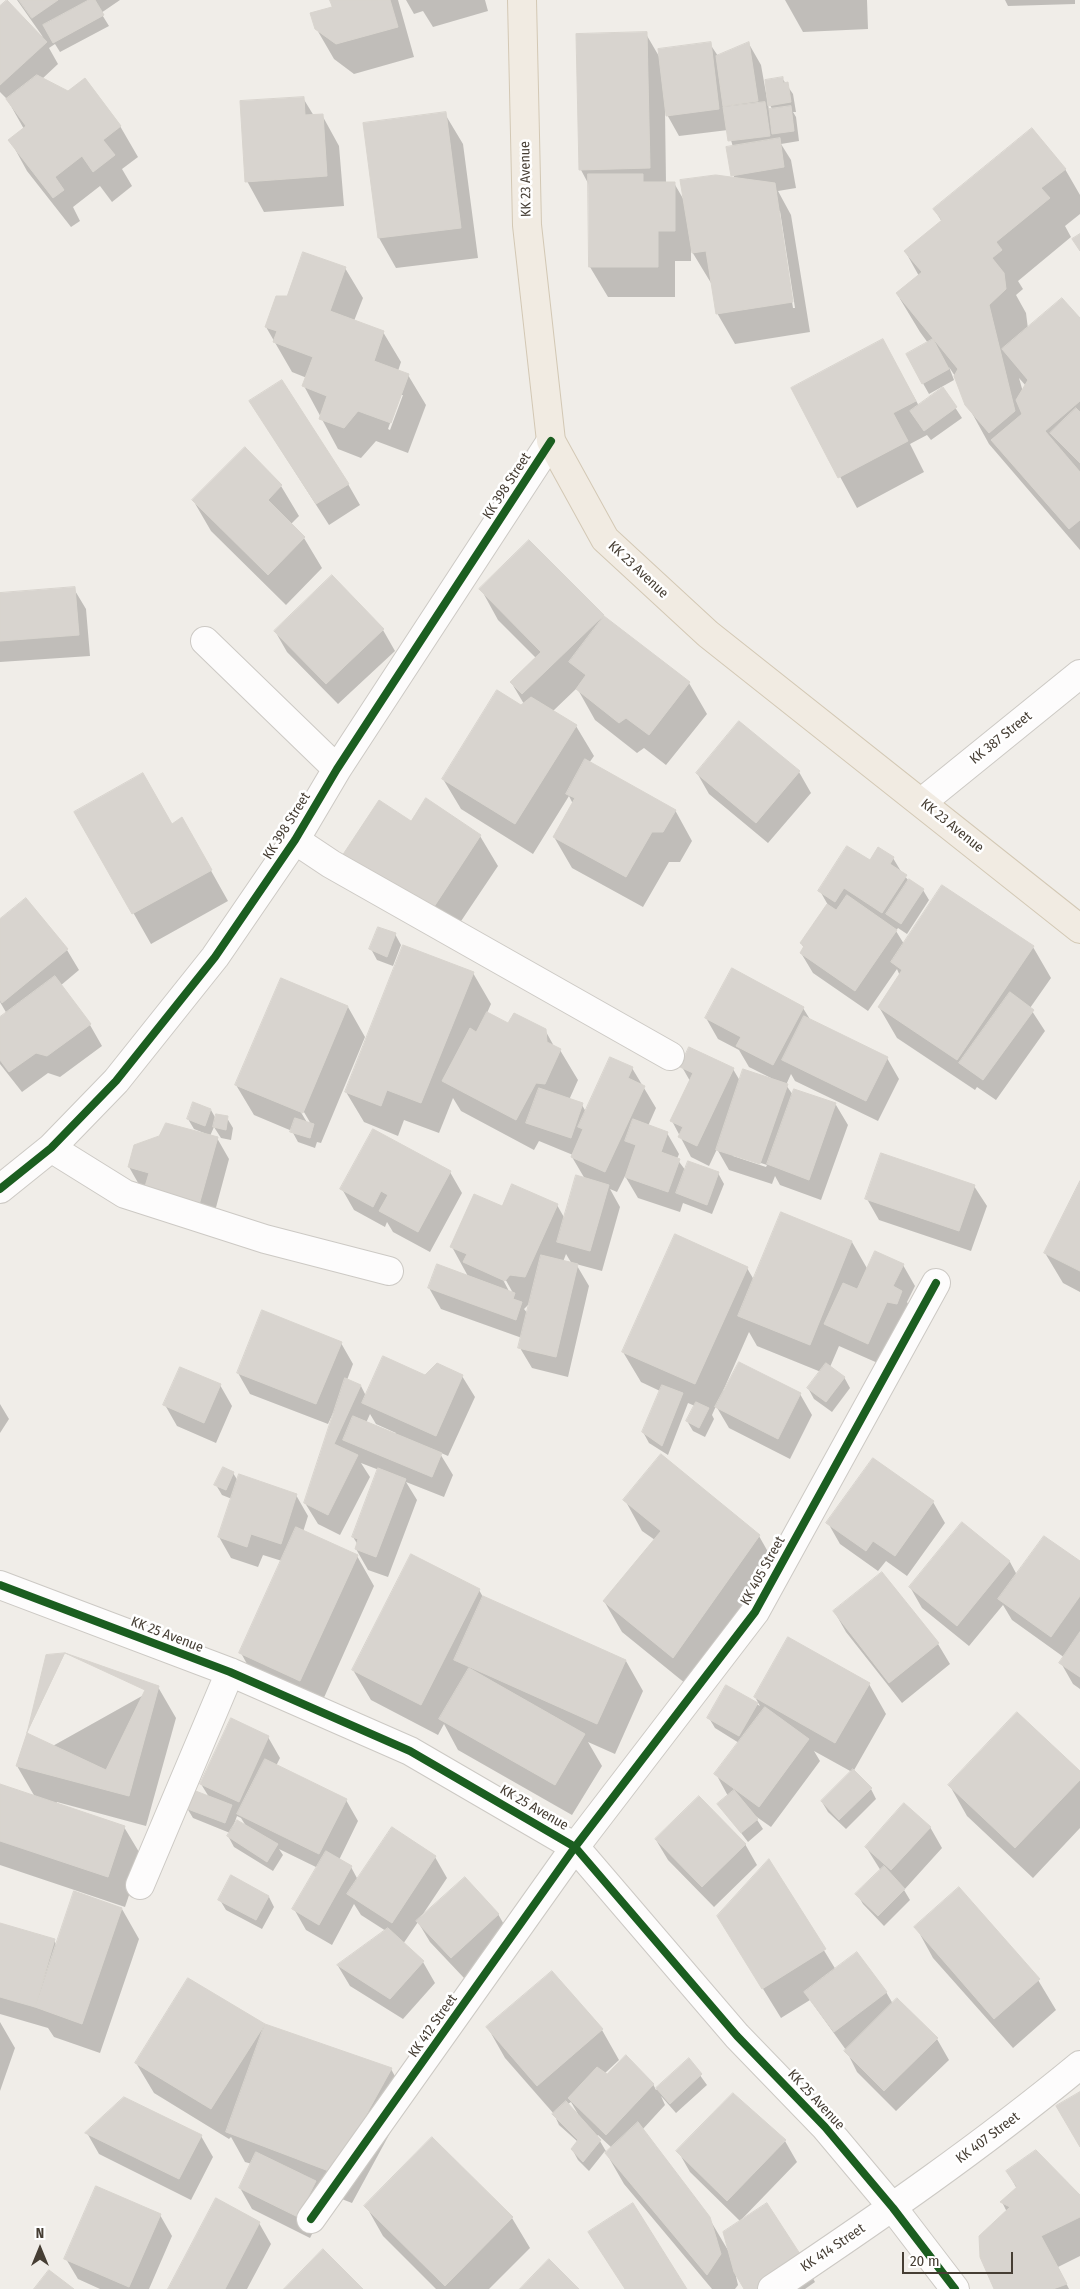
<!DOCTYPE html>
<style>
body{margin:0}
#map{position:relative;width:1080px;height:2289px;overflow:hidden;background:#f0ede8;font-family:"Fira Sans Condensed",sans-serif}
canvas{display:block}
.north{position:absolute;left:15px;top:2224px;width:50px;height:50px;-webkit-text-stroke:4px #fff;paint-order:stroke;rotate:0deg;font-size:14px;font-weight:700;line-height:20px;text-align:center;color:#463e34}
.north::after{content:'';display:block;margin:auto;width:18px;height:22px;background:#463e34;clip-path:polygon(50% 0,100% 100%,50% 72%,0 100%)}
.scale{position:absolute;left:902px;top:2252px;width:111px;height:22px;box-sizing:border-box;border:2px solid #463e34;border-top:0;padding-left:6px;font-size:15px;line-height:18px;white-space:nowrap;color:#463e34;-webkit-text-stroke:4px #fff;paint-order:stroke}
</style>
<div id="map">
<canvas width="1080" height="2289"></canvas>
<div class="north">N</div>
<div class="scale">20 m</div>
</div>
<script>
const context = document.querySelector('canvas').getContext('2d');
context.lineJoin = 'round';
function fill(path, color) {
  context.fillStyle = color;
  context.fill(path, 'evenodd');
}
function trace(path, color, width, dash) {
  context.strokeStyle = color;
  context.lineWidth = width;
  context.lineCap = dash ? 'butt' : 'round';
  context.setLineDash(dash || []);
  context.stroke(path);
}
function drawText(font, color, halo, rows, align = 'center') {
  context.font = font + ' "Fira Sans Condensed",sans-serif';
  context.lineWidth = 5;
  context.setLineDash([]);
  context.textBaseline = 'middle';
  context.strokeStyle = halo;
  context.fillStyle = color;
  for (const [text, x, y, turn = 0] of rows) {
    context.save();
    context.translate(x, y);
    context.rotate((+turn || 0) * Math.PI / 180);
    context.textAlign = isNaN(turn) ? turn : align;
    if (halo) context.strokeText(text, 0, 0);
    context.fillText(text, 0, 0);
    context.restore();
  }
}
fill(new Path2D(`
 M17 0H120L101 13 109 26 60 52 55 44 49 48 58 64 42 79 120 126 138 157 122 169 132 186 112 202 100 186 73 207 80 221 71 227 27 171 10 140 24 129 7 99 0 92V8L43 37Z
 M331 0H398L414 57 354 74 334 59 316 28 333 8Z
 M406 0H485L488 11 433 27 423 11 414 14Z
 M785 0H867L868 29 803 32Z
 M1005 0H1075V4L1008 6Z
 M646 34 660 58 710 44 718 56 749 44 761 65 769 110 772 109 770 105 782 78 793 94 796 112H793L796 117 799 141 781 144 791 160 796 188 778 191 791 215 810 332 735 344 717 313 712 283H711L691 250V261H675V297H608L590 267 589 185 581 170ZM665 111 679 136 728 130 733 147 734 179 685 202 674 183H666ZM778 211H780L795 308H793Z
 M303 98 314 116 322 115 339 146 344 206 264 212 247 181Z
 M445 114 463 144 478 258 396 268 379 238Z
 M1065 169 1080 195V214L1065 226 1071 237 1018 281 1023 289 1016 295 1026 313 1028 329 1080 320V550L989 444 967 404 955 376 949 367 954 380 929 394 907 355 928 343 920 332 897 294 919 276 905 251 942 222 934 209ZM1019 378 1026 386 1023 392Z
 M345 268 363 298 354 321 383 332 401 362 398 371 408 375 426 405 408 453 376 441 361 458 338 449 304 386 307 378 292 372 266 327 288 298ZM400 395H403L390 430 388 429Z
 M883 341 919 406 943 389 962 418 931 440 927 435 910 444 924 472 857 508 792 388Z
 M263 422 348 484 360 505 329 525Z
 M281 486 299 516 291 524 304 538 322 568 286 605 211 531 193 500Z
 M74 589 86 609 90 656 0 662V594Z
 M481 589 603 616 689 683 707 714 666 765 644 748 637 753 595 720 577 688 553 711 576 726 594 756 589 763 675 810 692 841 680 862H669L643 907 572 868 554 837 573 804 569 796 533 854 461 809 443 779 524 704 511 682 536 658 498 620Z
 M383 630 395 651 338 704 287 652 275 631Z
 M799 772 811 793 768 843 709 794 697 773Z
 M76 812 171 825 182 819 228 901 151 944Z
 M412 822 480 836 498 866 445 945 359 889Z
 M878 849 893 858 902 873 909 881 923 890 929 900 907 934 898 928 896 931 904 944 1033 947 1051 978 1030 1008 1045 1031 996 1100 977 1087 975 1090 897 1038 879 1007 900 976 897 969 868 1011 813 973 801 953 804 948 801 943 828 905 820 891 870 862Z
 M0 921 67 950 79 970 60 986 90 1025 102 1046 60 1077 48 1073 22 1092 0 1064V1019L7 1014 0 1002Z
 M395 934 401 945 393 966 377 960 371 949Z
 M473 973 491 1004 487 1013 509 1025 545 1030 555 1048 560 1050 578 1080 569 1100 582 1105 586 1112 632 1068 656 1108 648 1126 667 1133 679 1154 677 1159 686 1171 718 1173 724 1184 712 1214 683 1203 680 1212 638 1198 625 1176 617 1192 610 1189 620 1207 602 1271 576 1264 589 1286 568 1377 532 1368 520 1348 522 1338 441 1309 429 1288 469 1278 452 1247 503 1208 557 1205 565 1219 585 1179 572 1157 573 1155 539 1141 534 1150 461 1111 453 1098 439 1133 404 1120 398 1136 364 1122 346 1092ZM566 1254 572 1264 563 1262ZM503 1275 513 1293H510L501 1276ZM531 1302 528 1314 524 1309Z
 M281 979 348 1007 365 1037 321 1143 317 1142 315 1148 298 1142 292 1131 254 1115 236 1085ZM301 1107 311 1124H308L299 1109Z
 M803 1008 811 1021 887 1058 899 1079 878 1121 795 1081 791 1074 786 1085 793 1095 794 1090 836 1105 848 1125 821 1200 780 1185 775 1176 772 1184 729 1170 717 1149 709 1166 691 1157 672 1121 690 1081 682 1067 733 1069 740 1081 771 1078 749 1067 739 1050 718 1039 706 1018ZM733 1154 767 1165 766 1167 733 1156Z
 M211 1110 216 1119 227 1118 233 1128 231 1140 221 1138 214 1127 210 1136 217 1138 229 1159 211 1226 141 1188 129 1167 203 1134 204 1133 194 1129 188 1119Z
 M450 1172 462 1193 430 1252 393 1232 387 1222 385 1227 354 1210 342 1189Z
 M1080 1184V1292L1063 1283 1045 1253Z
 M974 1186 987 1206 971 1251 879 1220 867 1199Z
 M852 1242 868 1270 903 1265 915 1286 907 1302 914 1313 880 1364 839 1346 830 1367 844 1377 850 1388 832 1412 814 1399 808 1388 821 1372 757 1346 749 1332 723 1391 800 1394 812 1415 790 1459 729 1428 716 1406 712 1415 714 1419 705 1437 693 1431 687 1421 695 1406 688 1403 668 1455 649 1443 643 1432 660 1391 641 1382 623 1352 747 1268 754 1280Z
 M341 1343 353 1364 347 1380 361 1386 366 1396 425 1376H462L475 1397 448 1456 439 1452 453 1475 444 1497 406 1482 417 1500 388 1577 368 1570 356 1549 358 1545 353 1537 379 1470 361 1463 370 1477 340 1535 318 1524 305 1503 335 1414 333 1413 328 1424 250 1394 238 1373ZM370 1414 376 1424 396 1433 395 1435 366 1423Z
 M220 1385 232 1406 216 1443 177 1426 165 1405Z
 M0 1404 9 1419 0 1433Z
 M233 1473 238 1481 296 1495 308 1516 303 1532 357 1556 374 1586 318 1711 258 1684 241 1653 282 1561 263 1555 258 1567 231 1558 219 1537 232 1499 222 1495 216 1485Z
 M625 1500 759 1536 776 1566 691 1688 622 1632 604 1601 655 1540 642 1531Z
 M933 1502 945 1523 907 1576 886 1561 878 1571 840 1544 828 1523Z
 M962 1524 1010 1562 1017 1575 1080 1562V1689L1073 1684 1061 1663 1065 1658 1012 1620 1003 1605 969 1646 922 1608 910 1587Z
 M882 1574 938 1644 950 1664 902 1703 846 1632 834 1611Z
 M479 1590 483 1597 626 1661 643 1691 615 1754 588 1742 602 1766 572 1815 458 1750 444 1724 438 1735 371 1700 353 1670Z
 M869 1684 886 1714 853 1772 871 1789 876 1799 846 1829 828 1812 822 1802 852 1772 814 1751 820 1761 771 1827 754 1815 763 1829 748 1842 719 1804 728 1796 716 1774 739 1743 715 1728 709 1718 727 1687 760 1706 755 1697Z
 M158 1687 176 1718 146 1826 57 1802 56 1804 124 1827 142 1857 125 1907 0 1865V1785L35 1797 17 1766Z
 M268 1737 280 1758 276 1766 346 1800 358 1821 339 1860 351 1867 358 1880 435 1857 447 1878 421 1917 498 1914 510 1935 464 1978 430 1942 418 1922 403 1944 423 1962 435 1983 403 2019 350 1986 338 1966 386 1931 361 1915 354 1904 332 1945 306 1930 294 1909 318 1868 279 1849 283 1855 273 1871 234 1847 228 1836 230 1833 193 1818 187 1808 209 1797 201 1784ZM237 1816 241 1818 246 1826 233 1827Z
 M1080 1772V1828L1033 1878 967 1816 950 1786Z
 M930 1827 942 1848 904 1890 910 1900 884 1926 863 1904 857 1894 881 1871 866 1847Z
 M656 1840 745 1844 757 1865 714 1907 668 1860Z
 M769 1861 836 1970 886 1992 893 2004 937 2039 949 2060 896 2111 857 2072 846 2050 810 2000 781 2018 718 1916Z
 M269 1897 274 1907 262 1929 226 1910 220 1900Z
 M122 1909 139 1939 100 2053 54 2037 48 2028 0 2014V1924L54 1940 57 1946Z
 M916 1927 1038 1980 1056 2010 1013 2048 933 1958Z
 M0 2022 15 2048 0 2091Z
 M264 2025 391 2069 408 2100 352 2203 321 2191 328 2203 310 2238 252 2209 240 2188 252 2164 245 2162 231 2137 229 2139 154 2093 136 2063Z
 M488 2028 602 2030 619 2060 604 2074 653 2084 656 2090 689 2060 707 2085 676 2113 661 2096 665 2105 642 2130 709 2218 729 2252 803 2261 815 2282 805 2289H746L734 2268 738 2285 735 2289H712L624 2184 605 2151 589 2171 578 2160 572 2149 578 2142 559 2125 554 2114 505 2058ZM571 2102 578 2114 577 2115 568 2104ZM598 2135 612 2148 607 2153 597 2136Z
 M87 2133 201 2136 213 2157 191 2200 99 2154Z
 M432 2139 512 2218 530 2248 489 2289H436L383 2236 366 2206Z
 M785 2141 797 2162 740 2221 690 2172 678 2151Z
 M1007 2171 1080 2196V2256L1058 2267 1069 2289H995L1007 2212 1002 2202 1017 2189Z
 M160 2215 172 2236 149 2289H100L78 2279 66 2259Z
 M259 2223 271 2244 247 2289H170Z`), '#0003');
const building = new Path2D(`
 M7 0 47 42 0 85V6Z
 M19 0H58L32 18Z
 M89 0H95L104 15 53 43 43 25Z
 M330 0H390L398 27 336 44 315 29 310 13 332 7Z
 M647 32 650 168 579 170 576 34Z
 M711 42 719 109 666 116 658 49Z
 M749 42 758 101 723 106 716 56Z
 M37 75 68 91 85 78 121 126 103 140 115 155 93 172 82 156 55 177 64 190 53 198 8 140 26 126 6 99Z
 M783 77V83L788 82 791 102 768 106 765 80Z
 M304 97 305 115 323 114 327 176 245 182 240 101Z
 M765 102 770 136 728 141 723 107Z
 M791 106 794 131 772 134 769 109Z
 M446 112 461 228 378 238 363 123Z
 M1032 128 1066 169 1041 188 1050 198 996 242 1002 250 992 258 1004 273 1006 289 989 305 1015 411 989 433 965 405 954 376 958 369 896 293 922 272 904 251 942 220 933 209Z
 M780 138 784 167 731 176 726 147Z
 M588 174H643V182H675V231H658V267H589Z
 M716 175 775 183 793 302 716 314 706 251 692 253 680 180Z
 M1080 234V251L1072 239Z
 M303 252 346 267 330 311 384 331 374 361 409 374 391 423 358 411 344 428 319 419 327 396 302 386 313 357 273 342 277 331 265 327 276 296H287Z
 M1062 298 1080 318V401L1045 431 1080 472V520L1069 529 991 440 1022 414 1016 400 1028 380 1002 349Z
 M883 339 916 401 893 413 908 441 838 478 791 388Z
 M933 339 949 369 922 384 906 354Z
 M282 380 349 484 316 504 249 401Z
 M943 387 957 407 924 431 910 411Z
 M1076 408 1080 412V463L1050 433Z
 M245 447 282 485 268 500 305 537 268 575 192 500Z
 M529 540 604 615 522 694 510 682 541 652 479 589Z
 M332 575 384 629 326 684 274 631Z
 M75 587 79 635 0 641V593Z
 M604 616 690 682 649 735 626 718 619 723 576 689 586 675 569 662Z
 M497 690 521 705 531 697 577 725 515 824 442 779Z
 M739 721 800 771 756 823 696 773Z
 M585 759 676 810 663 832H652L626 877 553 837 575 798 566 794Z
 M143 773 172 824 182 817 212 870 132 914 74 812Z
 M426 798 481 835 428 916 340 859 379 800 411 821Z
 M847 846 870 860 878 847 894 857 890 864 907 875 882 913 844 888 835 902 818 891Z
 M909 879 924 889 901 924 886 914Z
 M942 885 1034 946 957 1060 878 1007 902 970 891 962Z
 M847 895 897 930 855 991 800 953 804 946 800 943 827 904 836 910Z
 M26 898 68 949 2 1003 0 1000V919Z
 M378 927 396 933 387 957 369 949Z
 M403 945 474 972 421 1103 387 1090 381 1106 345 1092Z
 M732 968 804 1007 773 1065 736 1046 741 1037 705 1018Z
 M55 976 91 1024 47 1056 36 1053 9 1072 0 1060V1017Z
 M281 978 348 1006 303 1113 235 1085Z
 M1010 992 1034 1010 983 1080 959 1063Z
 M487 1012 508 1023 514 1013 546 1029 547 1042 561 1049 545 1084 536 1083 516 1120 442 1081 470 1028 476 1032Z
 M804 1016 888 1057 866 1101 782 1060Z
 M689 1047 734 1068 697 1146 678 1137 683 1127 670 1121 693 1073 680 1067Z
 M610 1057 633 1067 628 1078 645 1086 605 1172 571 1157 583 1129 578 1127Z
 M743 1069 788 1084 760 1164 716 1150Z
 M539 1088 583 1103 571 1138 526 1123Z
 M794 1089 836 1103 809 1180 767 1164Z
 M193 1102 211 1109 205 1126 187 1119Z
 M216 1114 228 1116 226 1130 213 1127Z
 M295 1118 314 1124 310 1138 290 1132Z
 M633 1119 668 1132 661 1152 680 1159 668 1192 625 1177 636 1145 625 1141Z
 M166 1123 218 1137 199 1205 144 1190 149 1173 128 1167 134 1145 159 1136Z
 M373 1129 451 1171 418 1232 379 1211 388 1195 381 1191 373 1207 340 1189Z
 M881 1153 975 1185 959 1231 865 1199Z
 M688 1161 719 1172 707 1205 676 1193Z
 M576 1175 609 1185 590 1251 557 1242Z
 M1080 1181V1271L1044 1253Z
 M512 1184 558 1204 525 1277 510 1275 505 1281 463 1262 467 1254 450 1247 474 1194 502 1206Z
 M781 1212 852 1241 810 1345 738 1316Z
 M675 1234 748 1267 695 1384 622 1352Z
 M875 1251 904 1264 893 1286 902 1291 897 1304 887 1302 868 1344 824 1324 843 1283 857 1289Z
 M541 1255 578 1264 556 1357 518 1348Z
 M437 1264 515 1293 513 1299 522 1302 516 1320 428 1288Z
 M262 1310 342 1342 316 1404 237 1373Z
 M383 1356 425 1375 437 1363 463 1375 436 1436 362 1403Z
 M739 1362 801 1393 778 1439 715 1407Z
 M826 1363 845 1377 826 1402 807 1388Z
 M180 1367 221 1384 204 1423 163 1405Z
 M345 1378 361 1385 334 1444 358 1455 328 1515 304 1503Z
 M662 1385 683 1393 662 1446 642 1432Z
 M696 1402 709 1408 699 1428 686 1421Z
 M353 1416 442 1453 432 1477 343 1440Z
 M661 1454 760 1535 673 1658 603 1601 661 1531 623 1500Z
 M873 1458 934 1501 895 1556 873 1541 866 1551 826 1523Z
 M223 1467 234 1472 226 1490 214 1485Z
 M378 1468 406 1479 376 1557 355 1549 358 1539 352 1537Z
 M239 1474 297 1494 281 1544 251 1534 247 1547 218 1537Z
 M962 1522 1010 1561 957 1626 909 1587Z
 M296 1527 358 1555 300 1681 239 1653Z
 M1044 1536 1080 1561V1596L1051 1637 998 1599Z
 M411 1554 480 1589 421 1705 352 1670Z
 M882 1572 939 1643 889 1683 833 1611Z
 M483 1596 626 1660 597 1724 454 1660Z
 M1080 1632V1677L1059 1663Z
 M788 1637 870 1683 835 1743 754 1697Z
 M65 1653 159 1686 129 1796 16 1766 27 1733 46 1655Z
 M65 1653 145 1690 106 1770 27 1733Z
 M469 1668 585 1734 555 1785 439 1719Z
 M726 1685 758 1703 739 1736 707 1718Z
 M765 1707 809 1739 759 1807 714 1774Z
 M1017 1712 1080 1771V1780L1015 1848 948 1785Z
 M231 1718 269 1736 239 1802 200 1784Z
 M265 1759 347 1799 319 1854 237 1814Z
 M853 1769 872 1788 839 1820 821 1801Z
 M0 1784 125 1826 108 1877 0 1841Z
 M193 1790 232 1805 225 1823 185 1808Z
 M734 1790 758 1819 741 1833 717 1804Z
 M699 1796 746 1844 702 1887 655 1839Z
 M904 1803 931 1827 891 1870 865 1847Z
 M237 1820 278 1844 267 1862 227 1836Z
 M392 1827 436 1856 392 1923 347 1894Z
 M326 1851 352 1866 319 1925 292 1909Z
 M769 1859 826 1949 762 1989 717 1916Z
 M884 1866 905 1889 878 1916 855 1894Z
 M231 1875 269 1896 256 1920 218 1900Z
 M465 1877 499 1914 451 1958 416 1921Z
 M959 1887 1040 1979 994 2019 914 1927Z
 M74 1891 122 1908 82 2024 35 2007Z
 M0 1923 55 1939 35 2007 0 1997Z
 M388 1928 424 1961 390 1999 337 1965Z
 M857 1952 887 1992 834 2032 804 1992Z
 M552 1971 603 2029 537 2086 486 2027Z
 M188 1978 265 2024 211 2109 135 2063Z
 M897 1998 938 2038 884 2091 844 2051Z
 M265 2024 392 2068 334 2173 226 2132Z
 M626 2055 654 2084 606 2135 568 2098 597 2067 607 2074Z
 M689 2058 702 2074 670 2104 656 2088Z
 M1080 2092V2147L1056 2106Z
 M733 2093 786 2140 727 2201 676 2151Z
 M124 2097 202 2135 179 2179 85 2133Z
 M566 2101 601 2140 583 2162 571 2149 578 2140 552 2114Z
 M638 2122 710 2217 721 2254 707 2275 605 2153Z
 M432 2137 513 2217 445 2286 364 2206Z
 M1036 2150 1080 2195V2217L1041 2236 1067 2284 1053 2289H994L980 2257 979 2236 1010 2207 1000 2202 1017 2187 1006 2171Z
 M256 2152 316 2181 298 2217 239 2188Z
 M96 2186 161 2214 129 2287 64 2259Z
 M216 2198 260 2222 225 2289H168Z
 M633 2203 687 2289H625L588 2232Z
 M767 2203 804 2260 762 2289H744L734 2272 723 2232Z
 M323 2249 363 2289H284Z
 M549 2259 579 2289H520Z
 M49 2270 74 2289H34Z`);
fill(building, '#d8d4cf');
trace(building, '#d8d4ce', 1);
const minor = new Path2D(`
 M205 641 337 769
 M922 802 1080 674
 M295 840 331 864 670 1056
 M51 1148 125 1194 265 1239 389 1271
 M0 1189 51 1148 116 1081 215 957 295 840 337 769 551 441
 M0 1585 230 1672 410 1751 575 1847 737 2036 825 2127 893 2208 955 2289
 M140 1885 230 1672
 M311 2219 575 1847 755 1612 936 1283
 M772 2289C878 2218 982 2146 1080 2065`);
const major = new Path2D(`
 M522 0 527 225 551 441 605 539 708 634 1080 929`);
trace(minor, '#ccc9c4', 30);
trace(major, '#d3c8b4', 30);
trace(minor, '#fdfcfc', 28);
trace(major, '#f1ebe2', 28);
trace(new Path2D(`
 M0 1189 51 1148 116 1081 215 957 295 840 337 769 551 441
 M0 1585 230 1672 410 1751 575 1847 737 2036 825 2127 893 2208 955 2289
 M311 2219 575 1847 755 1612 936 1283`), '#1b5e20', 8);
drawText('14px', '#463e34', '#fff', [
 ["KK 23 Avenue",526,179,-91],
 ["KK 398 Street",507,486,-57],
 ["KK 23 Avenue",638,570,43],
 ["KK 387 Street",1001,738,-39],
 ["KK 398 Street",287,826,-58],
 ["KK 23 Avenue",952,826,39],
 ["KK 405 Street",763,1571,-61],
 ["KK 25 Avenue",167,1635,21],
 ["KK 25 Avenue",534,1808,30],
 ["KK 412 Street",433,2026,-55],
 ["KK 25 Avenue",816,2100,47],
 ["KK 407 Street",988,2138,-37],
 ["KK 414 Street",833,2248,-34]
]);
</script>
